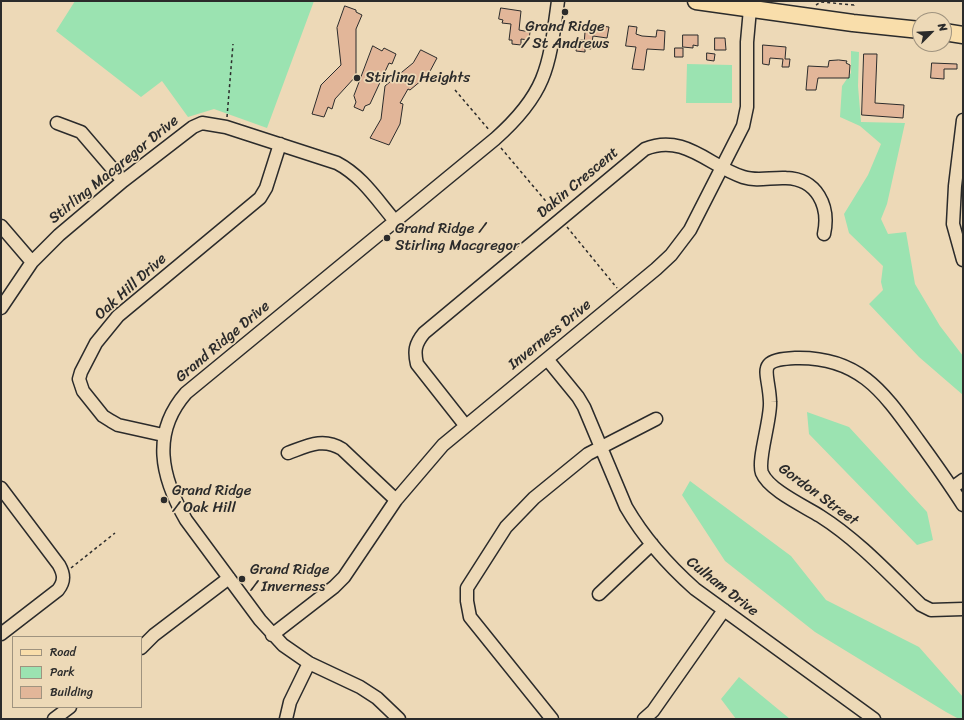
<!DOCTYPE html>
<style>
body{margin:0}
#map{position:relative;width:964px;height:720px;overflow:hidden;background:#edd9b7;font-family:Sriracha,sans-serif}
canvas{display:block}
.frame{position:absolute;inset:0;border:2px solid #2b2b2b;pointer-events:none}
.legend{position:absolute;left:12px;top:636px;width:130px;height:72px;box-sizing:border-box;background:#edd9b7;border:1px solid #9f937f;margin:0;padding:5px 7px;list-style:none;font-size:12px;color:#2b2b2b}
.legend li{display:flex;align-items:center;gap:8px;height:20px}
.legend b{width:20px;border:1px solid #9f937f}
.north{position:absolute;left:912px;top:12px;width:40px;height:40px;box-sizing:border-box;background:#edd9b7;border:1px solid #9f937f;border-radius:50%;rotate:66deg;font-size:11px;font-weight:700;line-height:16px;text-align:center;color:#2b2b2b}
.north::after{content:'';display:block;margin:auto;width:14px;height:18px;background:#2b2b2b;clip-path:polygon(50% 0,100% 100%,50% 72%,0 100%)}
</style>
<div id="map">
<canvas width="964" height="720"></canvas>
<div class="frame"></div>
<ul class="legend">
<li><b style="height:5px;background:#f9deab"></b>Road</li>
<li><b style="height:11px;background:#9be3b1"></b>Park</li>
<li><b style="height:11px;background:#e2b699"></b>Building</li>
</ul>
<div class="north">N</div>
</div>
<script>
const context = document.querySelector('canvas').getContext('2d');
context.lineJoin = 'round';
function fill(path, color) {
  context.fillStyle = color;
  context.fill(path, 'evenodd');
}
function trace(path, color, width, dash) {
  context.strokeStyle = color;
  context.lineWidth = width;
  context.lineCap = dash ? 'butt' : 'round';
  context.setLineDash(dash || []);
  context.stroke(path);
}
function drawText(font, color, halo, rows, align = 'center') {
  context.font = font + ' Sriracha,sans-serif';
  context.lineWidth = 3.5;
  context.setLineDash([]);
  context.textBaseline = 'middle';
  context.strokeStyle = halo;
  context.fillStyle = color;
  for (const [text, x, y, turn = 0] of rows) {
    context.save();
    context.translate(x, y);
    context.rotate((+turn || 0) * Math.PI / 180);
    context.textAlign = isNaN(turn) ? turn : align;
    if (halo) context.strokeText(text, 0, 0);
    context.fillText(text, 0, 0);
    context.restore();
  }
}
fill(new Path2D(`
 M75 1H314L267 128 214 109 188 117 162 81 141 97 56 31Z
 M851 51 859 52 858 86 861 122 905 123 887 204 881 219 888 234 906 232 915 284 940 326 963 356V395L919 357 869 304 883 290 881 282 883 266 849 233 844 214 868 175 881 144 860 126 840 117 842 86 851 73Z
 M687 64 732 65V103H686Z
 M807 412 849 427 927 512 933 540 917 545 809 434Z
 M690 481 791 556 826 600 919 647 963 697V719H959L946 712 815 632 725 561 682 495Z
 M739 677 790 719H736L721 699Z`), '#9be3b1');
const building = new Path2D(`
 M345 6 356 10V12L362 15 356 29V76L335 99 332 109 328 107 324 117 312 114 321 85 341 65 337 28Z
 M501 8 521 11 519 30 530 32 529 40 521 39V45L512 44V40H509L511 24 502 23 503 20 499 19Z
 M586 24 609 27 607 38 593 36 591 49 585 48V52L576 51 578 40H584Z
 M629 26 637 27 636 34 642 36 656 37 657 30 665 31 664 50 647 49 644 70 632 69 636 47 626 46Z
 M683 35H698V46L693 45V48L683 47Z
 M715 38H725L726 50H715Z
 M763 45 786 47 785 59H790L789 67H782L783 59 770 58 769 65 763 64Z
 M373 46 382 51 384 48 396 54 392 64 389 63 370 104 365 106 363 111 354 107 356 102 354 96Z
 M675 48H683V57H675Z
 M421 50 437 58 428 75 410 90 408 89 400 103 403 104 400 124 389 145 370 138 381 119 385 86 413 63Z
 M707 53 715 54 714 61 707 60Z
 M864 54H877L875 103 904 105 903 118 862 115Z
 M839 60 847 61 846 63 850 65 849 78H818L816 90H806L808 66 828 67 829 61Z
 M932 63 957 64V69H944V79L931 78Z`);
fill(building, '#e2b699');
trace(building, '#2b2b2b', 1);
const minor = new Path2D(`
 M963 120 955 186 953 224 963 260
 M57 123 81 132 123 181
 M1 226 32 262
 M1 308 32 262 59 235 123 181 193 127 202 123 226 127 337 163C362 176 377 200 395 221
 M547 359 578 397 584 407 626 507C644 538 668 565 695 589L874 719
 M465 425 417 364C414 351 415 344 424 333L645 149C684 133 709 166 743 177 758 182 771 177 786 178 817 179 830 206 824 234
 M163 435 118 425 111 421 103 416 83 391 79 379 81 372 96 343 118 316 260 198 266 188 280 144
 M288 453C307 446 323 437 342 449L396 500
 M1 488 59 565C64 574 65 581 58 590L1 634
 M952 488 963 480
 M963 505C949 483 934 462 918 440 884 393 860 356 795 358 754 360 769 371 770 402 771 420 757 460 762 473 769 490 804 506 820 516 858 540 889 574 921 605L931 610 963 609
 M599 594 652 544
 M272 635 334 587 344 577 396 500 443 445 656 269 671 255 690 230 743 126 747 107V42L750 9
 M141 648 154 635 229 578
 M54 719 70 707
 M286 719 290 702 309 663
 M399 719 377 698 360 687 309 663 283 645 260 620 186 520C161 477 151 433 186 393L495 139C547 93 549 67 558 1
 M552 719 470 617 467 601V588L506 527 534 498 588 454 656 419
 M644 719 653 711 724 610`);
const major = new Path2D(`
 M696 1 853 23 920 30
 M944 32 963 35`);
trace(minor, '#2b2b2b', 15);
trace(major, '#2b2b2b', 19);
trace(new Path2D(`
 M816 5 821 2 854 5V1
 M455 90 490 131
 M227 117 233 44
 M501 148 555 212
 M567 227 617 288
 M71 568 115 533`), '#2b2b2b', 1.5, [3, 3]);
trace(minor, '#edd9b7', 12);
trace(major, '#f9deab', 16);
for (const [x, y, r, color] of [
 [565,12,4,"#2b2b2b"],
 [357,78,4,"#2b2b2b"],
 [387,238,4,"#2b2b2b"],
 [164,500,4,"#2b2b2b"],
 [242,579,4,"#2b2b2b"]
]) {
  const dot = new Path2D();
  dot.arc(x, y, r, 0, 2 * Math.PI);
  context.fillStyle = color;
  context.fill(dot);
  trace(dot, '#edd9b7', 1.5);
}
drawText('15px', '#2b2b2b', '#edd9b7', [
 ["Grand Ridge",565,27,"center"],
 ["/ St Andrews",565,44,"center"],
 ["Stirling Heights",365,78],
 ["Grand Ridge /",395,229],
 ["Stirling Macgregor",395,246],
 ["Grand Ridge",172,491],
 ["/ Oak Hill",172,508],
 ["Grand Ridge",250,570],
 ["/ Inverness",250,587]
], 'left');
drawText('15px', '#2b2b2b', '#edd9b7', [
 ["Stirling Macgregor Drive",114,170,-39],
 ["Dakin Crescent",578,183,-40],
 ["Oak Hill Drive",131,287,-42],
 ["Inverness Drive",550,335,-39],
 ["Grand Ridge Drive",223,342,-40],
 ["Gordon Street",818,495,36],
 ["Culham Drive",722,587,38]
]);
</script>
